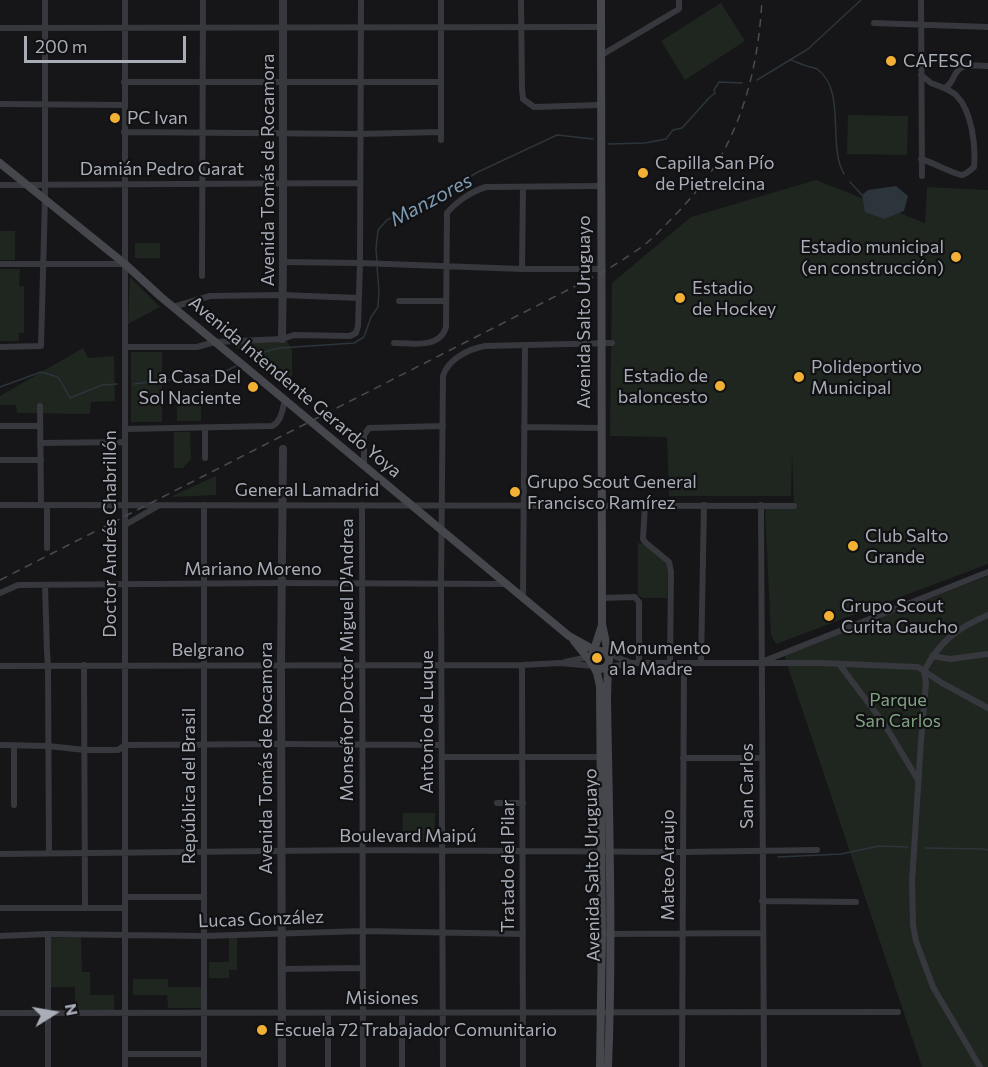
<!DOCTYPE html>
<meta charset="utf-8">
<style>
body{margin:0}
#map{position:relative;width:988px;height:1067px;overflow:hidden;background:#161618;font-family:Commissioner,sans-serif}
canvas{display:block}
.north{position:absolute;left:24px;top:983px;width:60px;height:60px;-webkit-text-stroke:4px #111113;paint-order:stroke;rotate:79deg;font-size:16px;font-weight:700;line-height:24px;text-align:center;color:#a8adb8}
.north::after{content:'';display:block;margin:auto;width:21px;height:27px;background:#a8adb8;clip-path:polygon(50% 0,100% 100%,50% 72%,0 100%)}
.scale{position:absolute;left:24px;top:36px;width:162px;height:27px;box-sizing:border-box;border:3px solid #a8adb8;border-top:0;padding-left:8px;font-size:18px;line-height:21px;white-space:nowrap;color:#a8adb8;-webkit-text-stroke:4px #111113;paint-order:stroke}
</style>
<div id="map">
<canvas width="988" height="1067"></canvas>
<div class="north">N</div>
<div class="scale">200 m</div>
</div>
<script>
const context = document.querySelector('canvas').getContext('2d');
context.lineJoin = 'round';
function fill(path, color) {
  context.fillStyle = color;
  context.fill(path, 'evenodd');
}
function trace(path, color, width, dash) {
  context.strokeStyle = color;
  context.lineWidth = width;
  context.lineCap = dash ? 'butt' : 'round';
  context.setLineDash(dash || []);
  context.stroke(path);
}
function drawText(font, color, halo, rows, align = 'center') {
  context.font = font + ' Commissioner,sans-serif';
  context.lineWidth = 4.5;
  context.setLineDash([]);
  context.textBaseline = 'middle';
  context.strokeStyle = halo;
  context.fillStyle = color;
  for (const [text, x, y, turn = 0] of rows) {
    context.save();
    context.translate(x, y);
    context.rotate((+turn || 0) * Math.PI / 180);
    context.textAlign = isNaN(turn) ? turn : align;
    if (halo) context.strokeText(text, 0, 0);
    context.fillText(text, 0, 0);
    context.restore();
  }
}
fill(new Path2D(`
 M721 3 745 41 685 80 661 41Z
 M848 115 908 116 907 155 847 154Z
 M816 180 925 223 927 187 988 190V564L776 644 771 635 765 509 794 508 792 452 791 496H669L667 437 610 436 612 283 691 217Z
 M0 231H15V260H0Z
 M135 243H160V258H135Z
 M0 269H20L19 286H24V333H19V341H0Z
 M130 277 160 307 128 324Z
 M287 341 292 350V393L230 342Z
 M83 348 88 358 114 356 115 401 91 402 90 414 17 413 16 405H0V396Z
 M131 352H162V422H131Z
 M177 394H201V421H177Z
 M174 432H190L191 459 183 468H174Z
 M216 476V495L170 497Z
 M638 543 644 544 668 565 667 598H643L638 595Z
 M988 576V1067H922L784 655Z
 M403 813H435L434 842 402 841Z
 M81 937 82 972H90V995H114V1010H75V987H51L50 938Z
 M229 938H237V970H229V978H209V962H229Z
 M133 979H168V987H202V1006L200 1008H168L167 995H133Z`), '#1e261f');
fill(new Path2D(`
 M896 186 908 196 904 211 884 219 865 212 862 195 868 190Z`), '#2c353c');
trace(new Path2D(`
 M791 60C795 61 800 64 804 65 808 67 813 67 817 69 847 90 827 146 844 174
 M757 80 808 49 861 0
 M608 144 645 143 666 139 673 130 682 128 709 98 715 93 714 90 719 82 742 83
 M850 182 862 195
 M377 262 376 249 378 230 387 220 446 191 478 172 557 135 593 139
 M251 355 280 348 354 343 364 337 371 317 378 307 379 291 377 267
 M134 384 165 380 194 381 224 372 236 366
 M0 387 41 372 58 377 70 398 102 385 117 384
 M926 848 983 849 988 850
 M778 857 841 854 879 846 908 847`), '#2c353c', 1.5);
trace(new Path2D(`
 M125 0V1067
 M441 0V140
 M521 0 522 89 523 99 534 107 600 105
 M921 0 922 176
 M874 23 988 27
 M0 28 601 27
 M600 56 679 9V0
 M921 75 931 83 944 88C954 85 953 70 963 67 970 64 981 66 988 66
 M124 82H441
 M0 104 124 105
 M124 132 360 134 440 132
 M921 159C929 161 957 175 962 175 967 174 970 170 974 167 976 146 972 111 956 95 953 92 948 90 944 88
 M0 185 360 183
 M283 262 360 263 522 269H601
 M0 264H125
 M522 269 523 187
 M202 276 203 0
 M399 301H446
 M173 307 210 296 282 295 359 298
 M394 343C412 343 440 349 446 327L447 213C456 202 472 191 486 187L600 186
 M0 347 41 346 45 199V0
 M125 347H197L215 342 282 339 294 335 350 336 356 333 358 326 360 263 361 0
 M40 406 41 505
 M0 426H40
 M524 427 601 428
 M125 429 272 426C282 421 282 410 285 400
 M40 443 125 442
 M205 458V428
 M0 460H41
 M364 465V435L369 428 443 426
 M0 505 794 506
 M47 505V548
 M204 505V1067
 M362 505 363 1067
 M645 505 643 539 645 542 669 562 671 572 670 663
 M761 505 764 1067
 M125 525 158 506
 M45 585 47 652 48 666 49 853
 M0 593 18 585 282 583 507 584
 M523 597 525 345
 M602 598 635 597 639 602V663
 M607 653 631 663
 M932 656 950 659 988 654
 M764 661 988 572
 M565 662 588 657
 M701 662 704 505
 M839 664 885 725 918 780
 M84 665 85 908
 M522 665 523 1067
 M0 666 522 665 560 663 593 666
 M603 668 632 663H820L918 667 942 683 988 708
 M924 671 926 683 921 741 912 881 913 925 916 941 933 987 980 1067
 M924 671C940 641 957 628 988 615
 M0 745 48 746 85 750H118L125 745 282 744 442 745
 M14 745V805
 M442 757H604
 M683 758H762
 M497 803H523
 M0 854 362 850 682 852 817 850
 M125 897H204
 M762 901 856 902
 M0 908H125
 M609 934 762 933
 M0 936 48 934 204 936 363 931 523 934
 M282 969 362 968
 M0 1013 898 1012
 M328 1013V1067
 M402 1013V1067
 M125 1054H204
 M48 1067V934
 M443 1067 441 584 443 376C448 359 469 349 485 346L612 343
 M682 1067 684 663`), '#37383d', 6);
trace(new Path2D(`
 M282 339 283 262V0
 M282 1067 281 665 283 449`), '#37383d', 8);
trace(new Path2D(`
 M601 0 602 624 609 657
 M0 163 125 264 161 297 569 636 596 651
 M574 641 591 662
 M591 660a9 9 0 1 1 18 0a9 9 0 1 1-18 0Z
 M593 653 602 625
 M594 667 597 673 600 686 602 934 600 1067
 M608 1067C613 944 609 822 607 699L608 664`), '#45474d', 8);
trace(new Path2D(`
 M0 580 601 273C615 265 629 256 643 246 656 236 667 223 679 211 693 196 707 179 718 161 747 112 759 56 762 0`), '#4a4c52', 1.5, [8, 6]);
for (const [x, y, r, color] of [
 [891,61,6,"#f2b134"],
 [115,118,6,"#f2b134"],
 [643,173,6,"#f2b134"],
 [956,257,6,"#f2b134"],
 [680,298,6,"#f2b134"],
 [799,377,6,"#f2b134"],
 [720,386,6,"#f2b134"],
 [253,387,6,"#f2b134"],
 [515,492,6,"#f2b134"],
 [853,546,6,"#f2b134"],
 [829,616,6,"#f2b134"],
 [597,658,6,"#f2b134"],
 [262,1030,6,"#f2b134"]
]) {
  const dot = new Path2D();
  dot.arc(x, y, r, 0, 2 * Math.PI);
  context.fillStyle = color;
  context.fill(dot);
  trace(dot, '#111113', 2);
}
drawText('18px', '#a8adb8', '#111113', [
 ["CAFESG",903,61],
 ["PC Ivan",127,118],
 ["Capilla San Pío",655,163],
 ["de Pietrelcina",655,184],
 ["Estadio municipal",944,247,"right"],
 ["(en construcción)",944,268,"right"],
 ["Estadio",692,288],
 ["de Hockey",692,309],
 ["Polideportivo",811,367],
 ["Municipal",811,388],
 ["Estadio de",708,376,"right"],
 ["baloncesto",708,397,"right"],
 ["La Casa Del",241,377,"right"],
 ["Sol Naciente",241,398,"right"],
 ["Grupo Scout General",527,482],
 ["Francisco Ramírez",527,503],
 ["Club Salto",865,536],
 ["Grande",865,557],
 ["Grupo Scout",841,606],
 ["Curita Gaucho",841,627],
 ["Monumento",609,648],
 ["a la Madre",609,669],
 ["Escuela 72 Trabajador Comunitario",274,1030]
], 'left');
drawText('18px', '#a8adb8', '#111113', [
 ["Damián Pedro Garat",162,169],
 ["Avenida Tomás de Rocamora",268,170,-90],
 ["Avenida Salto Uruguayo",584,312,-90],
 ["Avenida Intendente Gerardo Yoya",295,387,40],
 ["General Lamadrid",307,490],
 ["Doctor Andrés Chabrillón",110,534,-90],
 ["Mariano Moreno",253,569],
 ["Belgrano",208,650],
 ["Monseñor Doctor Miguel D'Andrea",347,660,-90],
 ["Antonio de Luque",427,722,-90],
 ["Avenida Tomás de Rocamora",266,758,-90],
 ["República del Brasil",189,786,-90],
 ["San Carlos",747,786,-90],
 ["Boulevard Maipú",408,836],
 ["Avenida Salto Uruguayo",592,865,-91],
 ["Mateo Araujo",668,865,-90],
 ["Tratado del Pilar",508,866,-90],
 ["Lucas González",261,919,-2],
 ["Misiones",382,998]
]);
drawText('18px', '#7fa381', '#111113', [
 ["Parque",898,700],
 ["San Carlos",898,721]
]);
drawText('italic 20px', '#7f9bb3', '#111113', [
 ["Manzores",431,200,-28]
]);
</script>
